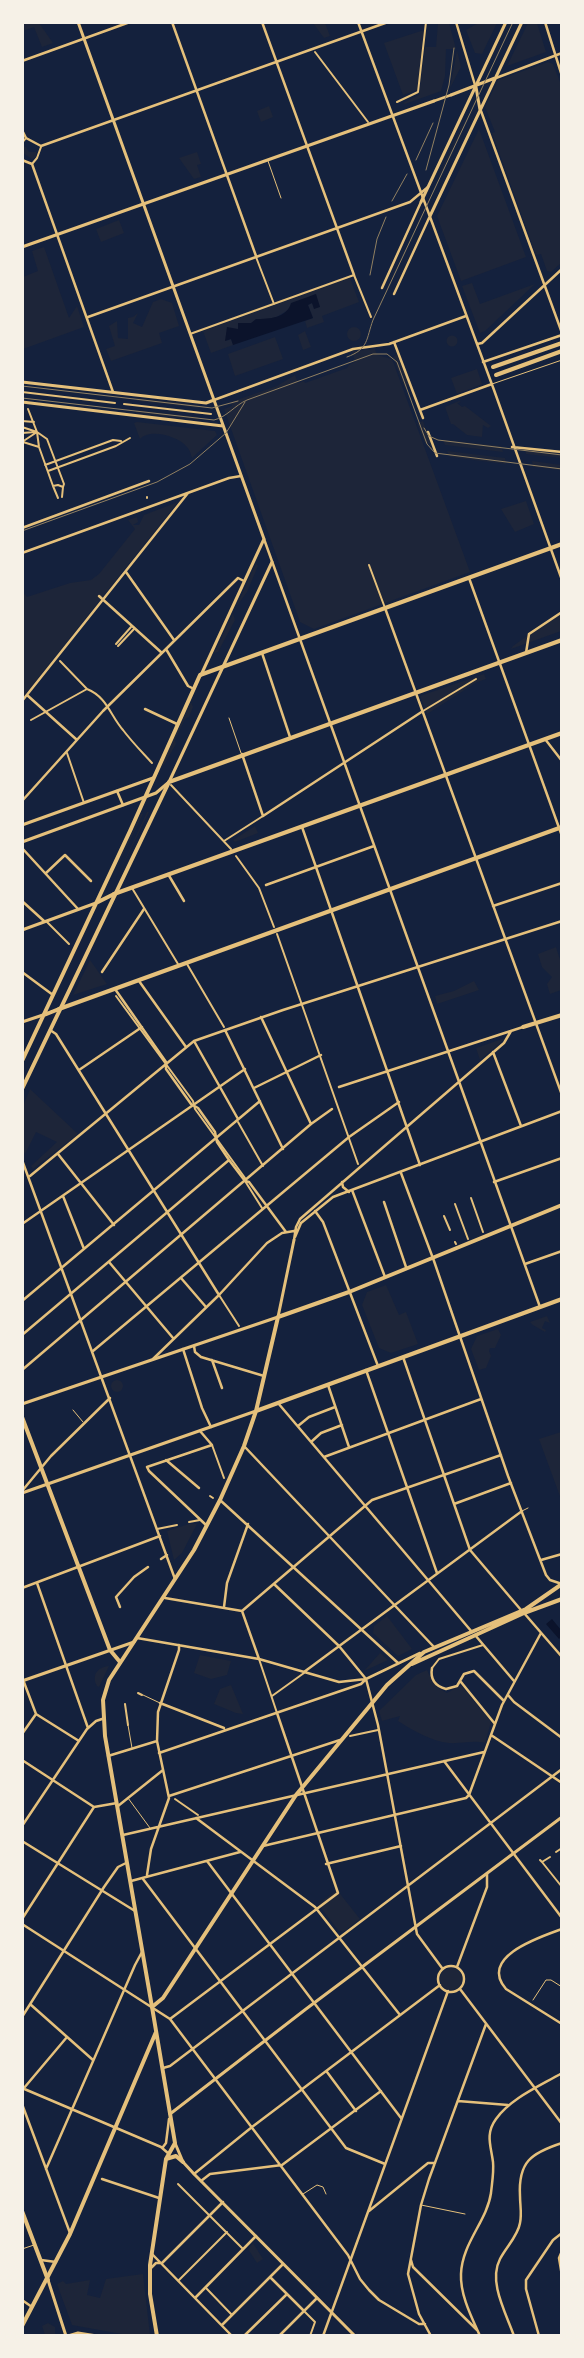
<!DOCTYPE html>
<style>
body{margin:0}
#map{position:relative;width:584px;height:2358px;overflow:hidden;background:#14213d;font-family:Signika,sans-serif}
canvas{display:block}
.frame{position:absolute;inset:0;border:24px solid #f6f1e7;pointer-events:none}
</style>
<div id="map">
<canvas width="584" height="2358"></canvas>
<div class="frame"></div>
</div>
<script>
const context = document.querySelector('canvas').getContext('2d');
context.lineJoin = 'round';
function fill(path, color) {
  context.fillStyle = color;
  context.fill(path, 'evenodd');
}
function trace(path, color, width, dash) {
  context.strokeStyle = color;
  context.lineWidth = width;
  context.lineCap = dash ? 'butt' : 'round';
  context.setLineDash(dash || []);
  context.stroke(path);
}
fill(new Path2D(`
 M23 22 39 23 53 43 42 47 34 27 23 31Z
 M480 22 497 23 482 54 475 53 466 30Z
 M313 23H325L330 36 324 38Z
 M438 23H449L456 49H446L445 76 441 91 405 104 403 103 419 95 425 47H436Z
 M528 23H537L546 52 507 66Z
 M424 30 417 90 403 95 384 43Z
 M457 50 461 67 450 88Z
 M548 62 553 64 562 87 561 263 551 272 547 271 541 254 536 255 492 133 495 132 485 107 498 80Z
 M269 106 273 117 261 122 257 111Z
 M462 125 463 126 439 177 438 176Z
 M479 129 526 257 461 281 437 216Z
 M23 146 26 147 29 152H36V157L32 159 23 153Z
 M197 152 201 164 197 165 201 177 194 179 179 158Z
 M119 220 124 233 101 242 96 229Z
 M44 247 69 318 77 306 84 327 23 349V277L38 271 32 251Z
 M350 278 359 302 322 316 324 322 307 328 305 321 313 318 308 305 312 303 320 307 315 294 273 319H256L252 324 239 329 226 341 231 339 233 345 211 353 203 331Z
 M472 283 480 304 535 284 485 331 480 333 462 286Z
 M161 299 172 303 179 326 159 333 162 343 111 361 106 349 115 346 109 326 117 321 118 338 128 339V318L133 317 138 313 133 323 142 327 153 302Z
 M347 334a7 7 0 1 1 14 0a7 7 0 1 1-14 0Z
 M305 331 311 347 303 350 298 335Z
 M446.5 341a5.5 5.5 0 1 1 11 0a5.5 5.5 0 1 1-11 0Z
 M275 337 283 359 235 376 228 354Z
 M375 349 377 355 392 359 395 367 470 572 314 629 300 622 224 409 232 406 231 402 277 386 295 375 298 383 304 381 305 383 347 368 349 365 355 362 352 351Z
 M397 355 409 384 405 389 393 357Z
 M477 369 482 384 457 394 451 378Z
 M137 398 199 405V408L137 401Z
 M459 401 461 402 457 403 462 407 465 406 491 426 488 428 483 425 482 437 467 435 453 424H451L445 407Z
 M136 410 198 417V420L136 413Z
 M423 421 431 444 425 443 417 423Z
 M137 422 215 431 217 435 192 458C191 455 190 450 187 447 178 436 150 428 140 439L134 423Z
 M443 440 501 446 503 452 445 445Z
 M525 449 561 453V458L526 454Z
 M447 451 505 458 506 464 450 457Z
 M532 461 561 465V470L533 467Z
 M526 501 534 524 515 532 501 509Z
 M178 502 23 697V595L25 594 27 597 70 583 91 580 99 574 135 529 128 520 137 517 138 522 133 525H139L144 515Z
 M256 563 258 566 247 592 236 607Z
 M561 612V631L511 649 513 646Z
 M233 613 235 620 218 652 214 653Z
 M484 674 486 679 477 682 427 714 420 696Z
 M191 702 193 707 189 717 185 719 175 740 176 744 164 765 161 766Z
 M147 812H149L116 879Z
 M141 814H143L110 881Z
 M255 826 258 833 235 842 233 840Z
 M556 947 561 963V990L550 994 547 984 552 977 542 967 538 954Z
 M90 960 107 984 73 995Z
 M474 981 479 990 437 1004 435 996 454 991Z
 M505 1038V1039L480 1060 476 1048Z
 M30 1089 78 1134 33 1169 31 1166 57 1142 36 1132 25 1154 23 1151V1106Z
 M386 1285 399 1315 406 1312 418 1344 391 1353 379 1348 362 1305 367 1292Z
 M547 1316 550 1323 545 1321 542 1328 546 1330 545 1332 533 1325 530 1322Z
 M498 1329 501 1335 495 1348H490L489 1351 491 1356 486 1368 479 1370 471 1349 477 1336Z
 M111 1386a6 6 0 1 1 12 0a6 6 0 1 1-12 0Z
 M561 1432 562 1499H561L539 1439Z
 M189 1524H197L182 1553 174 1560 167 1531Z
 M387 1616 412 1649 398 1656 373 1633 374 1626Z
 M380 1653 388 1660 364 1671Z
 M200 1655 231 1661 227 1675 211 1679 194 1673Z
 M109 1666 99 1687 97 1686C91 1675 98 1667 109 1666Z
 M427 1670C432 1681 436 1688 447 1693L461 1685 491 1722 485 1743C472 1740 462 1744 449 1743 431 1741 414 1731 398 1721L400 1716 382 1721 379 1711 416 1675Z
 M231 1685 243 1714 236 1713 214 1704 220 1689Z
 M337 1890 360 1919 343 1932 338 1930 318 1904Z
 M440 1979a11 11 0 1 1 22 0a11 11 0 1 1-22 0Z
 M253 2243 263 2259 257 2263 248 2249Z
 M143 2274 150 2335H127L72 2325 57 2284 63 2281 66 2284 90 2280 87 2295 100 2298 106 2279Z
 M48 2323 55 2327V2335H45L42 2326Z`), '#1d2539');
fill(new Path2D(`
 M316 294 320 307 314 309 312 303 308 305 313 318 233 345 231 339 225 341 227 327 238 329V323H251L256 319C269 319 287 318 291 303Z
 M552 1619 561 1630V1637L559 1639 546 1624Z`), '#0b132b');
trace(new Path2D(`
 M268 161 281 198
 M492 384 562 360
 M229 718 241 753
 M73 1410 83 1422
 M522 1511 528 1508
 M143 1695 160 1703
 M128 1725 132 1748
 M128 1798 150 1828
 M533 2000 546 1980H551L562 1987
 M303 2194 317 2185 323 2187 326 2194
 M421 2205 465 2214
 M22 2249 34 2245`), '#e5c07b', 1);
trace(new Path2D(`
 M114 22V23
 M315 52 368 122
 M397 102 418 92 426 22
 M22 143 26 138
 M32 164 37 158 41 147
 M256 257 274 304
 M190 334 354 275 371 317
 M22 392 115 403
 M124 404 211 414
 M28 409 37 432 39 447 53 486 58 485 63 487 62 497
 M22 421 34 422
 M22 427 37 432 47 439 64 484 63 487
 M22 433 35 432
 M22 442 37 432
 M23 442 39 447
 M45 465 113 440 121 441
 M48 471 116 446 130 438
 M53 486 58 498
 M147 497V498
 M369 565 385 608
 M116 644 131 627
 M118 646 134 629
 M60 661 87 689
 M423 711 476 679
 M31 720 87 689C107 697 110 715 123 730 132 742 142 752 152 763
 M67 753 84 803
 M171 785 231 849
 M224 841 263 816
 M236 856 259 888 274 927
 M132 888 178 964
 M47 922 69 944
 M277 934 358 1164
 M187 964 224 1027
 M116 996 193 1101 195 1109 245 1178V1181L262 1208
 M238 1122 263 1166
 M471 1198 483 1232
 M455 1204 468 1239
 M444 1216 450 1230
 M455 1242 456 1244
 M219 1295 239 1326
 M212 1445 224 1478
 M210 1496 213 1498
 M189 1522 200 1520
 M157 1529 177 1525
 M259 1659 277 1713
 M432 1668 439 1659 483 1645
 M138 1693 142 1695
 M272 1696 304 1673
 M125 1704 128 1725
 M350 1736 378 1730
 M175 1799 198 1815
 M556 1852 562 1848
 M540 1860 542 1862 550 1857
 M542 1862 562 1887
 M178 2184 243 2249
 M179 2280 227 2232
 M206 2288 232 2315
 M304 2311 315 2322 310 2336`), '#e5c07b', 2);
trace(new Path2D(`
 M172 22 256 256
 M262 22 354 275
 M358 22 494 390 562 580
 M456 22 475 85
 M545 22 562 76
 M22 61 130 22
 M496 78 562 53
 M434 101 451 95
 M481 111 562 333
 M22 130 26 138 41 146 388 22
 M22 160 32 164 113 392
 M382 288 421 202
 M394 294 429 218
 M88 317 410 202 428 187
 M394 342 423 418
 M477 344 482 343 562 269
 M483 362 562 335
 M214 400 353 349 389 344 466 316
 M420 410 492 384
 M428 432 437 456
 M512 447 562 452
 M22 528 149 481
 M264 539 540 1307
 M22 553 229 478 241 476
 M126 572 174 640
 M469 578 562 836
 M99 596 162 653
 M385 608 562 1095
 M166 649 188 686 194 689
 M262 653 290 737
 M526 653 529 634 562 612
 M27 695 77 740
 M22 701 188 493
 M145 709 177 724
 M545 739 562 761
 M242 754 263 816 423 711
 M117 791 123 805
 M22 801 103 711 238 578 244 581
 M302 827 420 1165
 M22 848 78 909
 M46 873 65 855 91 881
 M168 874 184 901
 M266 885 374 846
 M22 901 44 921
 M493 906 562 883
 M22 972 53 995
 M102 972 144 909
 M139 981 186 1047
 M115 989 166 1062V1069L191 1104 198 1108 215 1132 217 1142 229 1160 245 1181 249 1182 286 1232
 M261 1017 311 1124
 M50 1030 56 1034 219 1295
 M225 1030 283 1149
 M194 1041 238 1119
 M493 1052 521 1126
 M79 1070 142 1027
 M339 1087 523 1027
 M254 1088 321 1055
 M58 1154 114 1225
 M22 1160 175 1579
 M401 1173 434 1261 508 1476 546 1575 550 1580 562 1584
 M30 1176 194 1041 283 1010 562 921
 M342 1182 343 1187 349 1192
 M494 1182 562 1158
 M352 1190 385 1277
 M63 1196 84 1249
 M384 1202 406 1267
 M315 1211 323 1222 378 1366
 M22 1224 245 1069
 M295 1237 301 1223 333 1197 562 1111
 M294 1240 296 1227 300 1219 504 1043 511 1031
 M109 1262 173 1338
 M525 1264 562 1251
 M181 1278 206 1307
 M22 1301 260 1101
 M22 1335 229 1160
 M194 1346 195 1352 201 1357 264 1376
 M183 1349 202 1408 211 1427
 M93 1351 349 1137 399 1102
 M403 1357 470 1550 521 1610
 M153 1359 219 1295 267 1243 282 1233 294 1231
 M212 1360 222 1388
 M22 1370 311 1124 332 1109
 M366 1370 437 1573
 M328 1385 349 1447
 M278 1403 472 1632
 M298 1426 309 1417 335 1407
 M200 1431 212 1445 147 1467 149 1471 206 1525
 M311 1442 321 1433 342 1425
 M244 1446 434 1647
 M324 1457 481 1399
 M166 1460 199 1488
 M22 1491 51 1456 110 1398
 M220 1500 398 1663
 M454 1504 511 1483
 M161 1559 167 1555
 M541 1560 562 1554
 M37 1583 88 1728
 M274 1584 339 1646 366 1679 378 1725 417 1934 442 1968
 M22 1588 160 1536
 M165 1598 242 1611
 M120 1607 116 1597 134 1577 148 1567
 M224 1607 227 1583 248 1524
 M242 1611 372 1500 501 1455
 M242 1611 259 1659
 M524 1613 562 1657
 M475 1635 514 1681
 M137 1638 259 1659 339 1682 366 1679 420 1653
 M432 1668C430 1679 435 1686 446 1689L457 1686 464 1674 474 1671 504 1701
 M304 1672 522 1511
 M22 1677 36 1714
 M461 1682 495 1724
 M508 1695 514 1702 562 1738
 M160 1703 224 1728
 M36 1714 79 1741
 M22 1734 36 1714
 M491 1735 562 1783
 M159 1753 361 1684 365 1680
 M108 1756 157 1741
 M22 1760 94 1807 117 1803
 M444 1761 562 1918
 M169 1796 340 1740
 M118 1806 163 1770
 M196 1818 315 1907 400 2015
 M22 1826 87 1729 96 1721 102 1719
 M123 1835 484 1752
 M22 1841 135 1911
 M263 1846 466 1798 469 1795 502 1705 541 1633
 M207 1861 401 2118
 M326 1864 401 1846
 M147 1875 151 1849 169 1798 157 1741 158 1712 179 1650V1645
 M143 1879 346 2148 385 2164
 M131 1881 240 1852
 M22 1919 94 1807
 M22 1924 170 2019 348 2255 360 2279 369 2290 379 2300 419 2324H425
 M562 1929C540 1937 478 1957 506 1989L562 2024
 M438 1979a13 13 0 1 1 26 0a13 13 0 1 1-26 0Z
 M457 1967 487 1887V1874
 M460 1989 562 2124
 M30 2004 93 2060
 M22 2017 104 1887 118 1867 126 1863
 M170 2019 338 1893 277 1713
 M163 2068 170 2066 562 1769
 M327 2072 356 2111
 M22 2088 161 2147 169 2154
 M24 2088 67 2037
 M458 2101 508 2105
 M22 2104 70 2233
 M163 2147 166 2143 169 2119
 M46 2169 135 1965 142 1952
 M194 2174 252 2127 440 1985
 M102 2179 159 2198
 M201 2181 210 2174 282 2165 381 2091
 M369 2211 428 2163H435
 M562 2251 559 2258 562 2276
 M152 2254 232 2336
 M41 2260 56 2262
 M411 2260 413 2267 477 2330
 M151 2268 156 2263H162L223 2202
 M270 2277 304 2311
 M196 2297 256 2236
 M22 2300 32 2307
 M222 2325 283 2264
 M244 2336 287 2294
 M279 2336 317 2298
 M323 2336 448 1991
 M431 2336 419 2314 408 2274 421 2205 429 2179 486 2024
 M480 2336C472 2318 460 2295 461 2274 462 2243 487 2221 491 2193 492 2183 494 2172 493 2162 491 2146 485 2134 496 2119 511 2098 540 2086 562 2073
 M514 2336C506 2313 488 2282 500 2259 506 2247 518 2236 520 2223 522 2214 520 2205 520 2196 518 2162 531 2153 562 2143
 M539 2336 526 2289V2280L553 2240 562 2233`), '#e5c07b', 2.5);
trace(new Path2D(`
 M78 22 264 539 201 675
 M476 87 480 110
 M451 95 495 78
 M421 202 506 22
 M430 216 522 22
 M22 247 434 101
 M22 382 206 403 214 400
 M22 402 223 426
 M22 825 153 778
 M22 842 156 793 169 782 272 562
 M22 930 96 903
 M22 1022 43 1015
 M22 1404 278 1317 294 1240
 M22 1493 256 1411
 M22 1681 134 1642
 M170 2114 306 2009 562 1817
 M175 2143 183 2162 194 2174 355 2336
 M48 2280 66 2336
 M68 2336 78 2333 97 2336`), '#e5c07b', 3);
trace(new Path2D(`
 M114 894 562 733
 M59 1009 562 827
 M523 1027 562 1015
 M256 1411 562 1299
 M22 1417 110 1650 120 1662
 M152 2007 105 1736 103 1700 109 1680 194 1550 220 1500 244 1446 256 1411 278 1317 349 1292 562 1205
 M22 2211 48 2280`), '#e5c07b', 4);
trace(new Path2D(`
 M493 367 562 343
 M496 375 562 351
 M96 903 114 894
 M44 1015 59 1009
 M22 1061 130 831 200 675 562 544
 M22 1089 169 782 562 640
 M412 1664 524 1613 562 1599
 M166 2159 176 2156 183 2162
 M22 2326 70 2234 156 2032
 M157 2336 150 2294V2265L166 2159 175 2143 152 2007 163 1998 296 1795 387 1685 424 1652 526 1609 562 1584`), '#e5c07b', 4);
trace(new Path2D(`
 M347 357C369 349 366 339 373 320L513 22
 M22 386 212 408 238 401
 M22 398 214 420C227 417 235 405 247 400L373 354H387L397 362 427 444 435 453 562 469
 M424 428 429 436 438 440 562 455
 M22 531 157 482 190 464 226 433 245 402`), '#918062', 1);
trace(new Path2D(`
 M416 160 433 123
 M426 170 449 85 454 48
 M392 201 407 174
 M370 275 377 239 386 217`), '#918062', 1);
</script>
